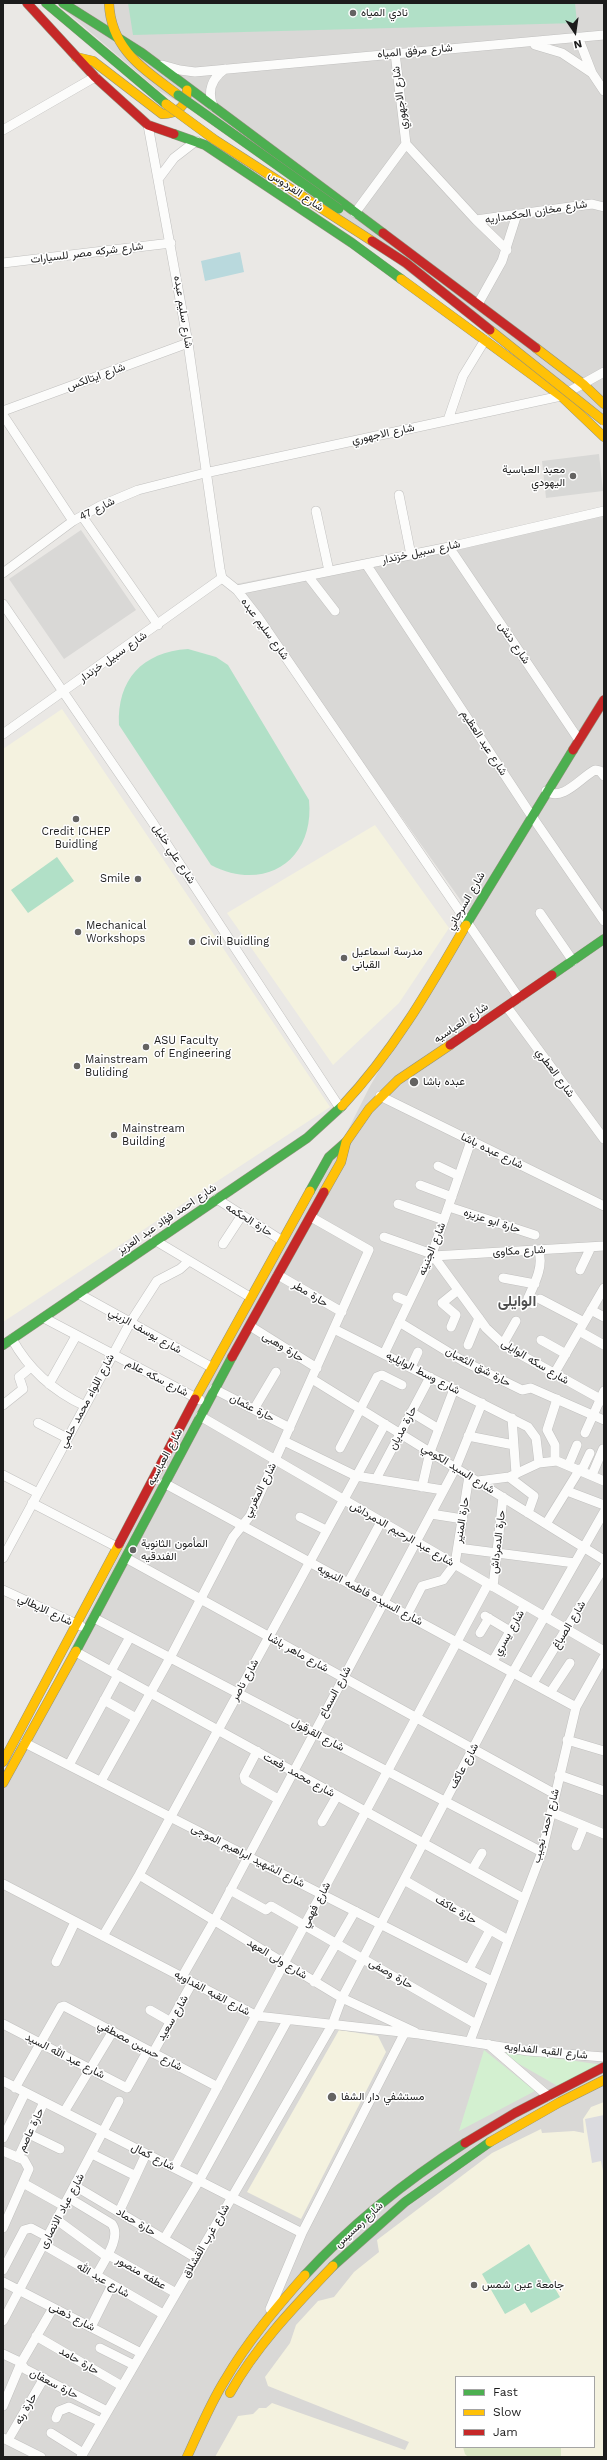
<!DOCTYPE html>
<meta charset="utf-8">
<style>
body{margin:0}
#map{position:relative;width:607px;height:2460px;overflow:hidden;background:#eae8e5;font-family:"Work Sans",sans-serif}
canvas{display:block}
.frame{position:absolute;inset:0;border:4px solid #1c1c1c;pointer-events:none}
.legend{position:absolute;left:455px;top:2376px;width:140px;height:72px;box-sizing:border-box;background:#fff;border:1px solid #a4a4a4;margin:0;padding:5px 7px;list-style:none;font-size:12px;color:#1c1c1c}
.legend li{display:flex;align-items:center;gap:8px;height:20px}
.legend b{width:20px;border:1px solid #a4a4a4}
.north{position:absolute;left:555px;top:12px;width:40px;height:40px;-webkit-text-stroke:3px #fff;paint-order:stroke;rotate:167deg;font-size:11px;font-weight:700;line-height:16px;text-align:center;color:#1c1c1c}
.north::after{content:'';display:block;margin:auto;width:14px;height:18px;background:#1c1c1c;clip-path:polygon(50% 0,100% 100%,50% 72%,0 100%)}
</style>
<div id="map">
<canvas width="607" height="2460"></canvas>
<div class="frame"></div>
<ul class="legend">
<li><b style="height:5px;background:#4caf50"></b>Fast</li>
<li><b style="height:5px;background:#ffc107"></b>Slow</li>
<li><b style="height:5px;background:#c62828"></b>Jam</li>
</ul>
<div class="north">N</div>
</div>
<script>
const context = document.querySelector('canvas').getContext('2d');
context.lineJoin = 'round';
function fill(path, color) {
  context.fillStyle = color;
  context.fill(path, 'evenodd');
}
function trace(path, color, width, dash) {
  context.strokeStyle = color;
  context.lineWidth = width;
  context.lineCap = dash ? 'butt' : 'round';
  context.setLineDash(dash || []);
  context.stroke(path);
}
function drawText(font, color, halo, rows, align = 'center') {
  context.font = font + ' "Work Sans",Vazirmatn,sans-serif';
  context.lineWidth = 3;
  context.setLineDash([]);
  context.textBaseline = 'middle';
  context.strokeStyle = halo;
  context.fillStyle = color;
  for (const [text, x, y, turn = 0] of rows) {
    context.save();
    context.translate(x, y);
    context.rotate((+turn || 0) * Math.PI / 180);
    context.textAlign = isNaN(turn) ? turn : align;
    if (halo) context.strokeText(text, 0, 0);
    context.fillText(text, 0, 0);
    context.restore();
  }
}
fill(new Path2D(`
 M56 3H604V424L227 131 158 90Z
 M604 512V2457H3V1779L209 1382 329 1168 369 1088 469 912 236 584ZM456 2377H594V2447H456Z
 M81 530 136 610 64 659 9 579Z`), '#d9d8d6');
fill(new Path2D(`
 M62 709 330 1107 3 1322V749Z
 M375 825 449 928 399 1003 333 1065 227 913Z
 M339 2030 378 2036 386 2052 301 2219 247 2192Z
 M604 2102V2457H215L238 2416 253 2414 259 2408H266L272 2403 405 2450 409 2442 268 2386 265 2377 290 2343 296 2325 318 2301 334 2297 354 2272 379 2252 377 2240 492 2153 541 2129 542 2133 574 2131 584 2133 583 2119 591 2107ZM456 2377H594V2447H456Z`), '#f4f2df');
fill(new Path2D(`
 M599 454 603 491 546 498 542 461Z`), '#d8d8d6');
fill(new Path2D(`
 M463 2447H561V2457H468L465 2454Z`), '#dae6c4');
fill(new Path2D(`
 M493 2049 603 2065 561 2088Z
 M484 2050 535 2091 459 2131Z`), '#d3f0d0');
fill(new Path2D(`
 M128 3H575L577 23 133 35Z
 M188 649 216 657 228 665 309 800C315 860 265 893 211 865L119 725C117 680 142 652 188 649Z
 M57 857 74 881 28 913 11 890Z
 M529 2244 560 2297 531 2313 525 2303 505 2314 482 2274Z`), '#b1e0c7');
fill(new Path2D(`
 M604 2115V2176L601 2161 592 2163 585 2119Z`), '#dbdbdf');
fill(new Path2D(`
 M240 252 244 272 205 281 201 261Z`), '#b9d9dd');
const street = new Path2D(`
 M578 37 592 73 604 91
 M535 45 562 53 592 73
 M395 53 406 144
 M162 65 180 70 195 72 604 35
 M213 106C207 91 212 78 225 69
 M148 125 188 343 220 569 222 578 237 590 258 617 519 998
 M3 130 95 77
 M406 144 476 220 592 204 604 207
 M159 178 174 158 196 141
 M355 213 406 144
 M476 220 507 250
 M3 263 171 243
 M478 304 502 261 517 214
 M3 411 188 343
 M3 415 73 521
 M448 420 463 376 485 340
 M399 495 411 555
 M316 511 329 571
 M82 516 158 625
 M449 547 579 740
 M366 564 531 815 604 921
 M3 573 73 521 100 506 138 490 205 473 561 396 604 372
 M308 576 335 611
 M237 590 449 547 604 511
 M3 604 151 820 340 1108
 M3 734 222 578
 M546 791C563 802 581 777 595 770L600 771 604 776
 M540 913 573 961
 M507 1007 604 1139
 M380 1096 604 1206
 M438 1166 459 1176
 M420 1185 452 1197
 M217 1199 281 1240
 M398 1204 444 1220
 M449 1207 535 1235
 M384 1237 432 1254 486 1328 505 1346 604 1401
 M156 1241 250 1297
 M223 1244 242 1215
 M433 1256 604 1246
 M580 1270 591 1247
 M278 1275 342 1312
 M503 1278 535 1284
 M79 1294 211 1367
 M397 1297 409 1302
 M540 1299 584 1322
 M533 1304 528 1298C534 1285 545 1264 538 1250
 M591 1310 604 1317
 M44 1318 200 1400
 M399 1322 463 1361 522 1390 531 1388 604 1420
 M250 1326 317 1368
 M451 1327 456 1315 442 1303 458 1290
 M334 1329 528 1427 536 1438 539 1463
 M579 1331 604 1345
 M12 1339C29 1370 53 1391 85 1406
 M541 1340 566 1354
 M503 1344 516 1321
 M468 1345 479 1318
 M384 1354 432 1254 471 1141
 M411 1367 418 1352
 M554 1374 604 1288
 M312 1379 604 1560
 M49 1384 76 1336
 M214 1389 290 1428
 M3 1405 23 1389 19 1377 31 1367
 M254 1409 276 1372
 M411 1412 439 1429
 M200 1416 604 1651
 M512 1418 516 1474
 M38 1423 67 1438
 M585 1433 604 1391
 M468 1436 514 1445
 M284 1441 356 1476 443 1490
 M340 1448 377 1377 382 1375 402 1385
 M555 1461V1445L547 1430 557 1399
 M569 1464 577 1445
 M582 1470 590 1453
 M3 1475 38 1493
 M592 1475 603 1449
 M509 1477 534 1496 528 1513
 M376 1479 430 1377
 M478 1481 509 1477 539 1463 557 1461 604 1481
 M164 1483 576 1707
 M422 1487 430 1452 454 1389
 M567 1491 604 1505
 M32 1503 117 1547
 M431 1514 463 1519
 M300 1517 326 1530
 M546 1524 580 1469
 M458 1548 575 1563
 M3 1558 130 1323 157 1281 180 1269 189 1261
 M126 1558 555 1794
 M348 1583 381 1522
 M493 1587 503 1497
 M3 1590 81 1626
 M407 1615 422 1586 443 1580 455 1564 469 1476
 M485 1616 510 1631
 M94 1618 542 1852
 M480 1633 489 1618
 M76 1652 523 1898
 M493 1661 525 1605
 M111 1671 130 1637
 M533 1683 604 1567
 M550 1693 570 1663
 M104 1700 136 1718
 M567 1740 604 1751
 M25 1743 492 1981
 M257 1751 244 1776 245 1780 278 1799
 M69 1765 118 1675
 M559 1775 604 1791
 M101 1781 170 1658 233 1537 250 1516 369 1250 311 1217
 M551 1812 604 1834
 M322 1822 337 1796
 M576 1846 584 1826
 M472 1870 482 1853
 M139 1875 342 1998 415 2032
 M404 1880 508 1940
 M3 1884 257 2016 419 2034 528 2051 604 2057
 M230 1890 266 1910 271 1906 476 2024
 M103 1936 139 1875 385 1424
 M56 1962 75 1922
 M469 1969 490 1930
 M182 1977 214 1921 456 1467 482 1403
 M314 1982 355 1911
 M150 2010 171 2022
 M3 2024 127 2088 148 2050
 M470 2041 542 1852 576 1707 604 1657
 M488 2044 548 2096
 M153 2053 192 1983
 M3 2081 302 2233
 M15 2088 61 2007 64 2006 218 2087
 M64 2112 113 2031
 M29 2134 60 2149
 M3 2138 25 2093
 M3 2151 24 2160 29 2169 3 2228
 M92 2154 136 2176
 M18 2158 44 2102
 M174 2168 488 1584
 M23 2183 64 2206
 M75 2186 196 2258
 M69 2198 112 2224C122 2238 103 2262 96 2276
 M119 2212 146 2154
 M57 2220 106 2256
 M164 2239 199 2181 287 2021
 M44 2245 163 2314
 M107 2254 176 2293
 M3 2270 24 2230 31 2228 48 2237
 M3 2282 141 2353
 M270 2309 302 2233 404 2034
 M3 2321 119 2101
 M91 2327 112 2285
 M36 2336 122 2386
 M100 2348 134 2365
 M3 2354 20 2362 25 2369 107 2411
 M3 2406 21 2363 53 2308
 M56 2418 59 2411 69 2407 101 2422
 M51 2433 83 2453
 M3 2438 41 2457
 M8 2440 44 2378
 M81 2457 332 2025 342 1998 513 1672 604 1512`);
const fast = new Path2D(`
 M46 3 166 104
 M63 3 142 53 383 233
 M174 134 205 145 352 243 401 279
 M466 925 573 750
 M552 975 604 939
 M310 1191 329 1157 346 1142
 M3 1345 307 1138 342 1106
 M76 1651 232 1357
 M333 2266 405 2202 490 2142
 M305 2275C352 2224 407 2180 465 2143`);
const slow = new Path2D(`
 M109 3C111 50 144 69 178 95
 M76 57 93 61 162 114C177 114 187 106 187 90
 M401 279 561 396 604 437
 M536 348 583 384 604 404
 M342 1106C393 1052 429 989 466 925
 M324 1192 341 1162 346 1142 369 1109 398 1080 450 1045
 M195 1399 310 1191
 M3 1762 119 1544
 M3 1783 76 1651
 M490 2142 560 2102 604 2080
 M230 2393C257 2345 295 2306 333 2266
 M187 2457C199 2431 210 2404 225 2380 247 2342 276 2308 305 2275`);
const jam = new Path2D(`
 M27 3 95 77 148 125 174 134
 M383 233 536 348
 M573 750 604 700
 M450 1045 552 975
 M232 1357 324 1192
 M119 1544 195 1399
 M465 2143 515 2113 604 2067`);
trace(street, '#c1c0bf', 10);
trace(fast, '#93927e', 10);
trace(slow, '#93927e', 10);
trace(jam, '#93927e', 10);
trace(street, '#fcfcfb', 9);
trace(fast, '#4caf50', 9);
trace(slow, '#ffc107', 9);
trace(jam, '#c62828', 9);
const fastBridge = new Path2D(`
 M178 95 339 209`);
const slowBridge = new Path2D(`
 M166 104 215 140 372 241
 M490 330 604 421`);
const jamBridge = new Path2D(`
 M372 241 406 263 490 330`);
trace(fastBridge, '#93927e', 10, []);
trace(slowBridge, '#93927e', 10, []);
trace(jamBridge, '#93927e', 10, []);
trace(fastBridge, '#4caf50', 9);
trace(slowBridge, '#ffc107', 9);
trace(jamBridge, '#c62828', 9);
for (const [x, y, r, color] of [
 [353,13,4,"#646362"],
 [573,476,4,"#646362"],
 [76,819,4,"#646362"],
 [138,879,4,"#646362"],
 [78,932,4,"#646362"],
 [192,942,4,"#646362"],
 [344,958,4,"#646362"],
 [146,1047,4,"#646362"],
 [77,1066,4,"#646362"],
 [414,1082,5,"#646362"],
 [114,1135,4,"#646362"],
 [133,1550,4,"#646362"],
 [332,2097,5,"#646362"],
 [474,2285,4,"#646362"]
]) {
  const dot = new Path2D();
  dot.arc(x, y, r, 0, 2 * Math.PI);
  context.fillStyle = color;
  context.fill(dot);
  trace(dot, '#fff', 1.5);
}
drawText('11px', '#1c1c1c', '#fff', [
 ["نادي المياه",361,13],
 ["معبد العباسية",565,470,"right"],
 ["اليهودي",565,483,"right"],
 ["Credit ICHEP",76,832,"center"],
 ["Buidling",76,845,"center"],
 ["Smile",130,879,"right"],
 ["Mechanical",86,926],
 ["Workshops",86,939],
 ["Civil Buidling",200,942],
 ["مدرسة اسماعيل",352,952],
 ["القبانى",352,965],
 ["ASU Faculty",154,1041],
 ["of Engineering",154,1054],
 ["Mainstream",85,1060],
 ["Buliding",85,1073],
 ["عبده باشا",423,1082],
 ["Mainstream",122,1129],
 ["Building",122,1142],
 ["المأمون الثانوية",141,1544],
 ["الفندقيه",141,1557],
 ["مستشفي دار الشفا",341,2097],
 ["جامعة عين شمس",482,2285]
], 'left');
drawText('11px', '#1c1c1c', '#fff', [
 ["شارع مرفق المياه",415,51,-5],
 ["شارع الاجهوري",400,98,-97],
 ["شارع الفردوس",296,191,34],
 ["شارع مخازن الحكمداريه",536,212,-9],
 ["شارع شركه مصر للسيارات",87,253,-7],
 ["شارع سليم عبده",183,312,81],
 ["شارع ايتالكس",96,377,-20],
 ["شارع الاجهوري",383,434,-12],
 ["شارع 47",97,509,-27],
 ["شارع سبيل خزندار",421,552,-12],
 ["شارع سليم عبده",265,629,54],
 ["شارع دنش",514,643,56],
 ["شارع سبيل خزندار",113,657,-35],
 ["شارع عبد العظيم",484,743,57],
 ["شارع علي خليل",174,854,57],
 ["شارع السرجاني",466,901,-60],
 ["شارع العباسيه",461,1023,-34],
 ["شارع العطري",555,1073,54],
 ["شارع عبده باشا",492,1151,26],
 ["شارع احمد فؤاد عبد العزيز",167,1219,-34],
 ["حارة الحكمه",249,1220,32],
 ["حارة ابو عزيزه",492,1221,18],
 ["شارع الجنينه",432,1249,-68],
 ["شارع مكاوى",519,1251,-3],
 ["حارة مطر",310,1294,31],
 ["شارع يوسف الزيني",145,1331,29],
 ["حارة وهبى",283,1347,32],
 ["شارع سكه الوايلى",535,1362,31],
 ["حارة شق الثعبان",478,1367,28],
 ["شارع وسط الوايليه",423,1373,27],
 ["شارع سكه علام",157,1378,27],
 ["شارع اللواء محمد حلمي",87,1401,-62],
 ["حارة عثمان",252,1408,27],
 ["حارة مديان",403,1428,-62],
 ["شارع العباسيه",165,1457,-62],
 ["شارع السيد الكومي",458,1469,32],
 ["شارع المغربي",260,1490,-63],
 ["حارة المنير",462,1520,-81],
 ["شارع عبد الرحيم الدمرداش",402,1534,30],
 ["حارة الدمرداش",498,1542,-83],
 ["شارع السيده فاطمه النبويه",370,1595,28],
 ["شارع الايطالي",45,1610,25],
 ["شارع الصباغ",569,1625,-59],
 ["شارع يسري",509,1633,-60],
 ["شارع ماهر باشا",298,1653,29],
 ["شارع ناصر",245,1680,-61],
 ["شارع السماع",335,1692,-62],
 ["شارع القرقول",318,1735,28],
 ["شارع عاكف",464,1766,-62],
 ["شارع محمد رفعت",299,1775,29],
 ["شارع احمد نجيب",546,1826,-75],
 ["شارع الشهيد ابراهيم الموجى",248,1856,27],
 ["شارع فهمي",316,1905,-62],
 ["حارة عاكف",456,1910,30],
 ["شارع ولى العهد",277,1959,31],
 ["حارة وصفى",391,1974,30],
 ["شارع القبه الفداويه",212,1993,28],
 ["شارع سعيد",173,2018,-60],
 ["شارع حسين مصطفي",140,2046,28],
 ["شارع القبه الفداويه",546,2051,6],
 ["شارع عبد الله السيد",65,2056,27],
 ["حارة عاصم",31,2130,-65],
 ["شارع كمال",153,2157,27],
 ["شارع عباد الانصارى",62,2211,-62],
 ["حارة حماد",136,2222,31],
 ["شارع رمسيس",359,2225,-43],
 ["شارع غرب القشلاق",206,2241,-60],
 ["عطفه منصور",141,2273,30],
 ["شارع عبد الله",103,2280,30],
 ["شارع ذهنى",72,2317,27],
 ["حارة حامد",79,2361,30],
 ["حارة سعفان",54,2384,27],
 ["حارة رنه",26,2409,-60]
]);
drawText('bold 15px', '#4f4f4f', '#fff', [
 ["الوايلى",517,1302]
]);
</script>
